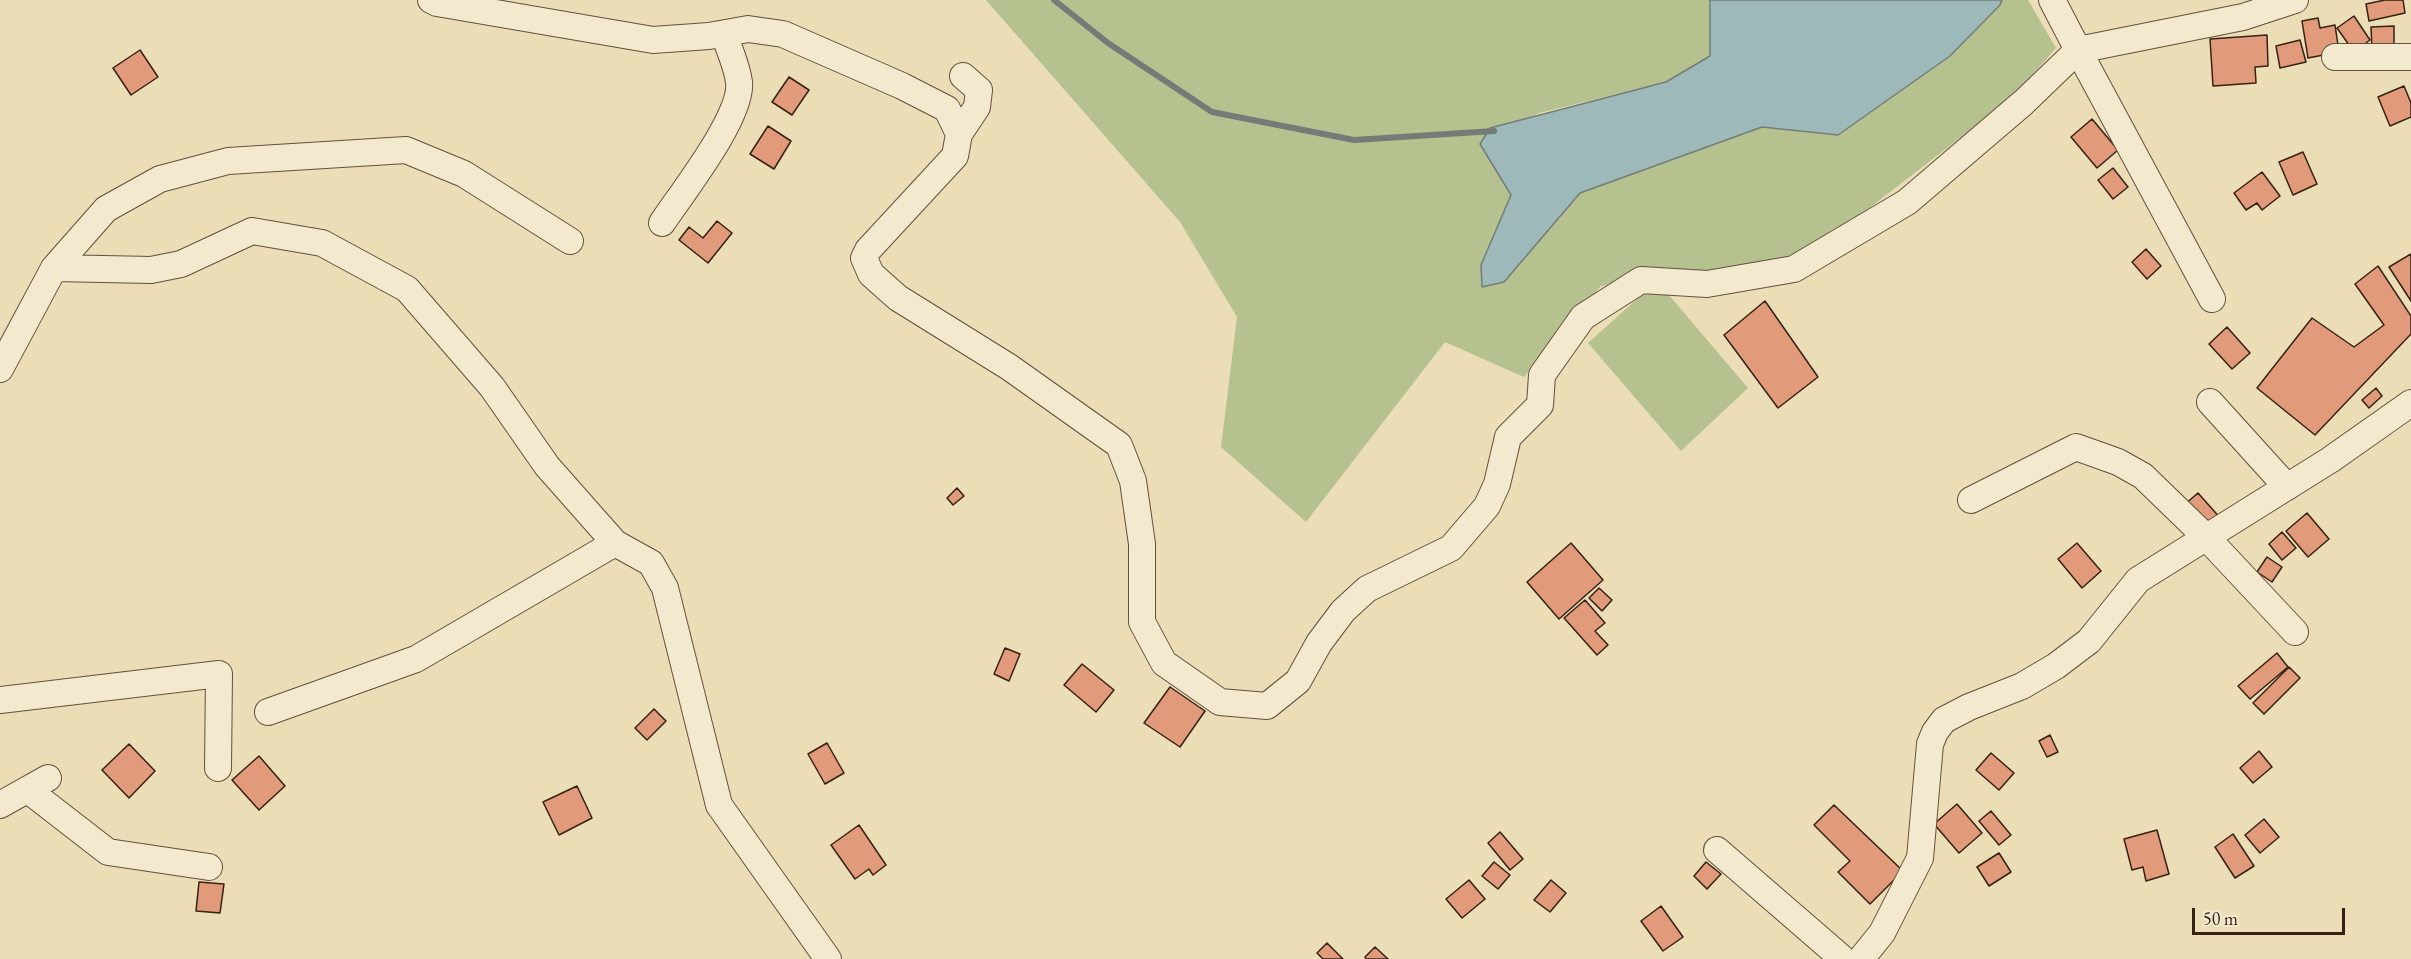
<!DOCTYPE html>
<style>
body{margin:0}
#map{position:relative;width:2411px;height:959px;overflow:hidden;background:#ebddb5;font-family:"EB Garamond",serif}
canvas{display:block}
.scale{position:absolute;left:2192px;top:908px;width:153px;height:27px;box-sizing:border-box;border:3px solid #362115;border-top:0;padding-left:8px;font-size:18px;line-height:21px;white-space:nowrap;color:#362115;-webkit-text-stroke:4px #f2e9cf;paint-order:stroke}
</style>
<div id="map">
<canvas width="2411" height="959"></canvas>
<div class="scale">50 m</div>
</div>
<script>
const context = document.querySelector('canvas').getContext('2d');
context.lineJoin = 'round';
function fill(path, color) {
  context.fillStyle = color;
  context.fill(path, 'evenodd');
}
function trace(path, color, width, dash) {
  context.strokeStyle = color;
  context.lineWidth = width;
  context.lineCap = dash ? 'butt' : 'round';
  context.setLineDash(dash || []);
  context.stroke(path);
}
fill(new Path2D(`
 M986 0H1710V56L1666 82 1539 113 1480 144 1511 195 1481 265 1483 287 1504 282 1580 193 1762 127 1838 135 1950 56 2000 5 2002 0H2028L2056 48 2012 98 1842 229 1788 258 1601 286 1524 377 1445 342 1306 522 1221 447 1237 317 1180 222Z
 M1657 281 1748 388 1681 451 1588 343Z`), '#b5c28f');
const water = new Path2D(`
 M1710 0H2002L2000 5 1950 56 1838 135 1762 127 1580 193 1504 282 1482 287 1481 265 1511 195 1480 144 1490 128 1666 82 1710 56Z`);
fill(water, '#9eb9b9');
trace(water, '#747c77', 1.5);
trace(new Path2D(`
 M1054 0 1108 43 1212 112 1354 140 1494 131`), '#747c77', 6);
const building = new Path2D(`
 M2385 0H2403L2405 13 2369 21 2366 4Z
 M2354 16 2370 40 2354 52 2337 28Z
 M2318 18 2320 28 2335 25 2339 52 2308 58 2302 21Z
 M2394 26V49L2372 50 2371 27Z
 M2267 35 2268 66 2255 67 2256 83 2213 86 2210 39Z
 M2300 40 2306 62 2280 68 2276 46Z
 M140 50 158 77 131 95 113 68Z
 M789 77 809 90 792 115 772 102Z
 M2404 86 2411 103V117L2390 126 2378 97Z
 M2092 119 2118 150 2097 168 2071 137Z
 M768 126 791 141 774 169 750 154Z
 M2303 152 2317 184 2293 195 2279 162Z
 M2113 168 2128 187 2113 199 2098 180Z
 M2262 172 2280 196 2262 210 2257 203 2246 210 2234 193Z
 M717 221 732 233 708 263 679 240 689 227 703 238Z
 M2146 249 2161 266 2147 279 2132 262Z
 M2411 254V301L2389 267Z
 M2378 266 2411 316V334L2315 435 2257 388 2312 318 2354 347 2384 325 2355 284Z
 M1765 301 1818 377 1778 408 1724 335Z
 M2227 327 2250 353 2232 369 2209 344Z
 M2376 388 2382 396 2369 408 2362 400Z
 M957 488 964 496 953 505 947 498Z
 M2198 493 2222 520 2208 532 2184 505Z
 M2307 513 2329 539 2308 557 2286 531Z
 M2282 532 2296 548 2282 560 2269 544Z
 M1571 543 1603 580 1559 619 1527 582Z
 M2077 543 2101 571 2082 588 2058 559Z
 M2267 557 2282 567 2272 582 2257 572Z
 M1599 588 1612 600 1602 611 1589 598Z
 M1585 600 1605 623 1595 631 1608 645 1597 655 1564 618Z
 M1005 648 1020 654 1009 681 994 674Z
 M2277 653 2288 667 2250 699 2238 686Z
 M1082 664 1114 690 1096 712 1064 685Z
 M2289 667 2300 678 2264 714 2253 703Z
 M1170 687 1205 711 1180 747 1144 723Z
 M654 709 666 721 647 740 635 728Z
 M2050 735 2058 752 2047 757 2039 741Z
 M827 743 844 773 825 784 808 754Z
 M129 744 155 771 129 798 102 770Z
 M2259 751 2272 767 2253 783 2240 768Z
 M1991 753 2014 773 1999 790 1976 770Z
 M259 756 285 786 259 810 232 780Z
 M577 786 592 818 559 835 543 802Z
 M1957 804 1982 833 1959 853 1934 824Z
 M1834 805 1903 871 1870 904 1838 872 1850 861 1814 825Z
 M1991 811 2011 835 1999 845 1979 821Z
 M2264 819 2279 837 2260 853 2245 835Z
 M859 825 886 865 873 875 869 869 855 879 831 845Z
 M2157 830 2169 874 2146 881 2143 867 2132 870 2124 839Z
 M1500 832 1523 859 1510 870 1488 843Z
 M2233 834 2254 866 2235 878 2215 847Z
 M1999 853 2011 872 1989 886 1977 867Z
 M1494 862 1510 875 1498 889 1482 876Z
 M1706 862 1721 874 1707 889 1694 876Z
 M1469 880 1485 899 1462 918 1446 899Z
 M1551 880 1566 893 1550 912 1534 900Z
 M199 882 224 884 220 913 196 911Z
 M1661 906 1683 937 1663 951 1641 921Z
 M1327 943 1343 959H1323L1317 953Z
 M1375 947 1388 959H1366L1365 957Z`);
fill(building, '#e19b7a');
trace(building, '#362115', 1.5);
const minor = new Path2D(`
 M431 0 437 3 653 40 709 36 748 29 783 34 902 86 947 109 959 134 955 156 868 250 864 258 871 274 898 298 1009 367 1119 445 1133 481 1142 544V622L1164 663 1220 702 1267 706 1298 681 1319 643 1343 611 1367 589 1451 548 1487 506 1497 484 1508 437 1540 405 1542 375 1583 317 1641 280 1707 284 1794 269 1907 202 2024 102 2078 50 2212 299
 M2052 0 2078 50 2243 17 2295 0
 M2335 57H2411
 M959 134 977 107 979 90 963 76
 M662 223C681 194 743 116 739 82 737 66 729 49 724 34
 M54 268 106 209 160 179 228 161 406 150 464 174 570 241
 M0 369 54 268 151 270 181 264 252 231 322 243 407 289 492 387 547 466 615 543 651 563 665 588 719 805 828 959
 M2210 402 2287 487
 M1971 500 2076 447 2118 462 2143 476 2207 538 2295 632
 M0 700 219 674 218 768
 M268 712 416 659 615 543
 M28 790 108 852 209 867
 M0 805 48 778
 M1717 850 1843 959
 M1861 959 1882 933 1920 858 1930 744 1935 732 1944 720 1969 707 2022 686 2056 666 2089 641 2138 580 2330 460 2411 403`);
trace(minor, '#63503d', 28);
trace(minor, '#f2e9cf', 26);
</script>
